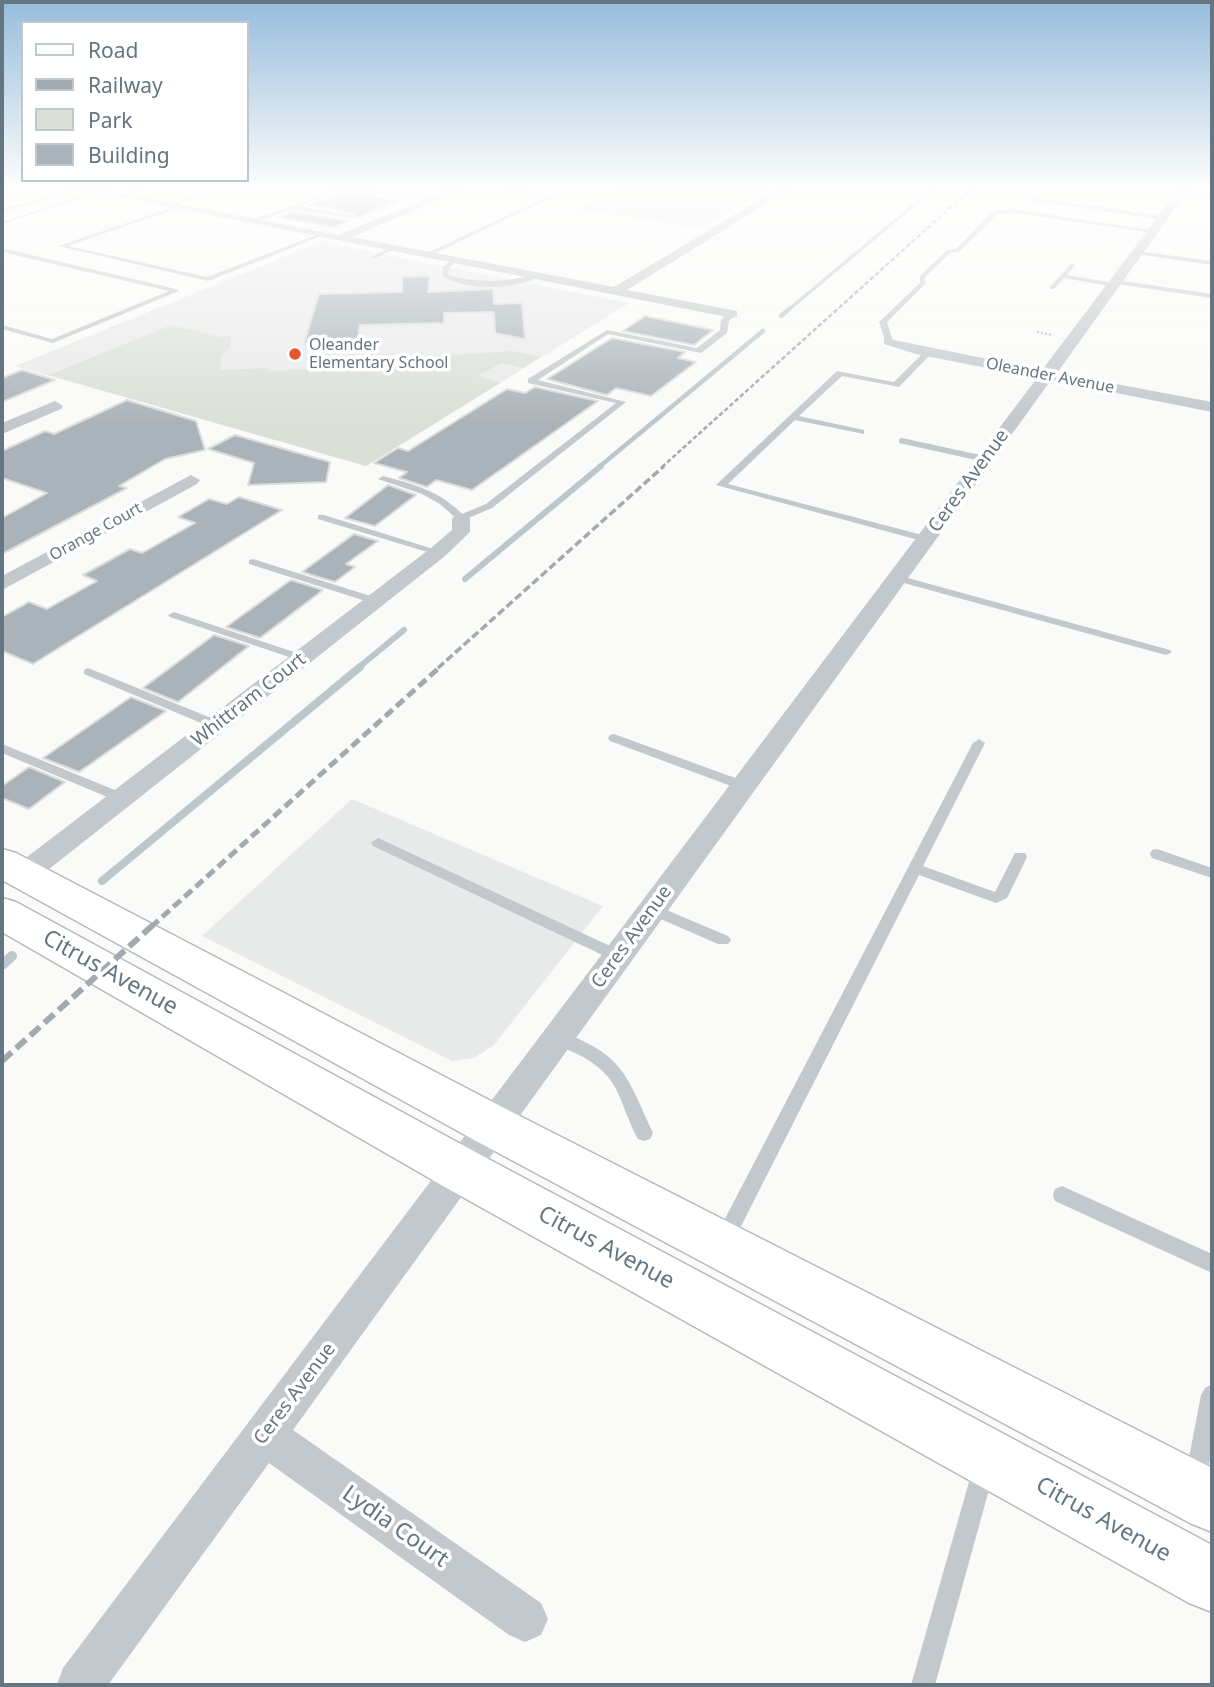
<!DOCTYPE html>
<style>
body{margin:0}
#map{position:relative;width:1214px;height:1687px;overflow:hidden;background:#fafaf8;font-family:"Noto Sans",sans-serif}
canvas{display:block}
.frame{position:absolute;inset:0;border:4px solid #657683;pointer-events:none}
.legend{position:absolute;left:21px;top:21px;width:228px;height:161px;box-sizing:border-box;background:#fff;border:2px solid #c1c8cd;margin:0;padding:9px 12px;list-style:none;font-size:21px;color:#657683}
.legend li{display:flex;align-items:center;gap:14px;height:35px}
.legend b{width:35px;border:2px solid #c1c8cd}
</style>
<div id="map">
<canvas width="1214" height="1687"></canvas>
<div class="frame"></div>
<ul class="legend">
<li><b style="height:9px;background:#fff"></b>Road</li>
<li><b style="height:9px;background:#a2aab0"></b>Railway</li>
<li><b style="height:19px;background:#dadfd7"></b>Park</li>
<li><b style="height:19px;background:#aab3b9"></b>Building</li>
</ul>
</div>
<script>
const context = document.querySelector('canvas').getContext('2d');
context.lineJoin = 'round';
function fill(path, color) {
  context.fillStyle = color;
  context.fill(path, 'evenodd');
}
function trace(path, color, width, dash) {
  context.strokeStyle = color;
  context.lineWidth = width;
  context.lineCap = dash ? 'butt' : 'round';
  context.setLineDash(dash || []);
  context.stroke(path);
}
function drawText(font, color, halo, rows, align = 'center') {
  context.font = font + ' "Noto Sans",sans-serif';
  context.lineWidth = 7;
  context.setLineDash([]);
  context.textBaseline = 'middle';
  context.strokeStyle = halo;
  context.fillStyle = color;
  for (const [text, x, y, turn = 0] of rows) {
    context.save();
    context.translate(x, y);
    context.rotate((+turn || 0) * Math.PI / 180);
    context.textAlign = isNaN(turn) ? turn : align;
    if (halo) context.strokeText(text, 0, 0);
    context.fillText(text, 0, 0);
    context.restore();
  }
}
fill(new Path2D(`
 M619 189H767L699 228 579 209Z
 M321 242 629 303 366 466 15 366Z
 M352 799 603 906 494 1045 474 1058 452 1061 202 936Z`), '#e8e9e9');
fill(new Path2D(`
 M171 325 220 337 231 336 230 348 222 356 220 370 268 368V371L416 365 418 357 513 351 540 357 523 368 501 363 478 376 500 383 366 466 49 375Z`), '#dadfd7');
trace(new Path2D(`
 M787 311 933 189`), '#bbc7cb', 3.5);
trace(new Path2D(`
 M781 316 789 309
 M599 467 763 331`), '#bbc7cb', 4.5);
trace(new Path2D(`
 M465 579 601 466
 M358 668 404 630`), '#bbc7cb', 6);
trace(new Path2D(`
 M102 881 360 667`), '#bbc7cb', 8);
trace(new Path2D(`
 M2 965 12 956`), '#bbc7cb', 10);
const building = new Path2D(`
 M350 190 352 192 400 201 357 218 353 213 309 205Z
 M293 212 350 221 334 227 278 217Z
 M430 276 428 292 493 289 494 304 522 303 525 339 495 333 494 312 444 313V323L360 325 357 342 304 344 319 294 402 292V277Z
 M645 316 713 330 694 345 623 331Z
 M612 338 685 352 678 358 696 362 651 396 616 388 607 395 547 379Z
 M22 370 55 380 2 402V378Z
 M535 387 598 401 472 490 436 480 427 487 399 478 407 472 374 463 398 448 408 451 507 389 525 393Z
 M127 400 196 421 205 450 165 459 119 486 127 488 2 554V518L47 493 2 478V451L45 431 54 434Z
 M235 435 330 462 326 482 248 485 254 463 208 449Z
 M388 485 416 495 375 526 345 518Z
 M239 497 282 510 33 664 2 651V617L29 602 47 609 97 581 83 575 130 549 142 553 195 523 178 517 209 499 227 504Z
 M354 534 378 541 346 564 355 567 335 582 302 572Z
 M291 580 323 590 260 638 226 627Z
 M214 635 249 646 178 702 143 688Z
 M131 697 166 711 79 772 43 758Z
 M29 767 65 782 29 809 2 798V786Z`);
fill(building, '#aab3b9');
trace(building, '#dcdcda', 2);
const secondary = new Path2D(`
 M78 189H102L2 222V212Z
 M2 849 16 853 510 1111 1212 1468V1532L1190 1523 476 1141 2 880Z
 M2 898 16 902 479 1154 1212 1545V1612L1189 1603 443 1186 2 932Z`);
trace(secondary, '#b3babf', 3);
trace(new Path2D(`
 M1037 332 1053 335`), '#bbbfc2', 2.5, [2, 2]);
fill(new Path2D(`
 M136 189H142L130 199H126Z
 M337 189H345L299 206 353 216 355 219 293 209 255 222 250 221Z
 M352 189H365L407 197 404 199Z
 M500 189H512L553 197 429 256H425V254L544 198Z
 M1182 190 1212 194V198L1180 193Z
 M199 194 201 197 177 205 179 208 68 246 207 277 319 234 324 235 208 281 58 246 170 208 168 205Z
 M1029 197 1163 216 1166 218 1163 220 1027 200Z
 M1012 209 1157 231 1154 233 1012 213 997 214 960 251 950 253 925 277V284L887 322 893 341 886 343 879 322 920 283V276L946 251 956 249 993 211Z
 M391 247 396 248 376 258 371 257Z
 M2 248 176 289 179 291 53 343 2 329V325L52 339 169 291 2 252Z
 M1138 251 1212 261V265L1136 254Z
 M453 259 458 260 449 268 448 275C479 284 508 282 538 274L541 276C515 290 468 291 442 276L443 267Z
 M1072 263 1075 265 1067 275 1113 283 1116 280 1212 294V298L1117 284 1114 287 1064 278 1054 289H1050V287Z
 M729 312 736 314 729 321 727 333 701 353 608 334 538 380 626 402 492 508 464 520H458L440 504 422 494 378 479 383 476C413 484 440 491 462 514L486 504 616 403 528 383V379L607 330 697 348 720 330 721 320Z
 M925 351 932 353 899 387 842 376 799 416 864 430V434L795 420 728 484 930 537V541H922L716 485 837 371 894 382Z
 M902 438 985 456 990 459 985 462 899 443V439Z
 M318 515H324L443 552 434 554 318 519Z
 M253 559 380 599 381 601 376 604 372 603 249 564V560Z
 M897 575 1170 650 1172 652 1166 655 1162 654 893 580 892 578Z
 M174 612 306 656 308 658 302 661 298 660 170 617 168 615Z
 M88 668 221 722 223 725 217 729 213 728 84 674V670Z
 M614 734 749 783 751 786 749 789H739L610 741 608 738 610 735Z
 M979 739 985 743 923 866 995 892 1015 853H1025L1027 857 1009 894 1007 898 996 903 919 875 731 1246 724 1249 717 1246 714 1240 717 1234 973 743Z
 M2 744 127 795 129 798 127 801H117L2 753Z
 M378 838 623 952 626 956 623 960H613L373 846 371 843Z
 M1157 849 1212 868V878L1152 858 1150 854 1152 850Z
 M652 904 728 936 731 940 728 944H718L647 913 645 909 647 905Z
 M558 1031C624 1054 626 1075 653 1133L650 1139 644 1141 638 1139C628 1122 624 1104 615 1087 602 1063 576 1053 552 1043L550 1038 552 1033Z
 M1062 1186 1212 1254V1273L1055 1201 1053 1195 1055 1189Z
 M1212 1384V1451L1204 1487 1196 1490 1188 1487 1185 1479 1201 1395 1205 1388Z
 M984 1457 992 1460 995 1468 935 1685H911L973 1468 976 1460Z`), '#c3c8cc');
fill(new Path2D(`
 M101 189 338 235 450 189H464L352 237 614 287 778 189H790L627 290 737 311V317L732 318 85 190Z
 M1179 189H1189L1057 373 1212 402V412L1051 380 293 1430 541 1603 548 1619 541 1635 525 1642 509 1635 269 1463 108 1685H57L63 1668 1037 378 916 354 884 344V338L1042 370Z
 M55 401 63 406 61 409 2 434V423Z
 M191 475 200 480 197 484 2 590V576Z
 M461 513 470 518V532L445 556 34 881 24 884 14 881 11 874 14 867 431 548 452 530V518Z`), '#c3c8cc');
fill(secondary, '#fff');
trace(new Path2D(`
 M662 467 971 189`), '#a2aab0', 2.5, [4.5, 2.5]);
trace(new Path2D(`
 M438 668 664 466`), '#a2aab0', 3.5, [8, 3.5]);
trace(new Path2D(`
 M151 927 440 667`), '#a2aab0', 5, [10, 5]);
trace(new Path2D(`
 M2 1061 153 925`), '#a2aab0', 6, [13, 6]);
const sky = context.createLinearGradient(0, 0, 0, 425);
sky.addColorStop(0, '#96bcdc');
sky.addColorStop(0.44, '#fdfdfc');
sky.addColorStop(1, '#fdfdfc00');
context.fillStyle = sky;
context.fillRect(0, 0, 1214, 425);
for (const [x, y, r, color] of [
 [295,354,7,"#e4572e"]
]) {
  const dot = new Path2D();
  dot.arc(x, y, r, 0, 2 * Math.PI);
  context.fillStyle = color;
  context.fill(dot);
  trace(dot, '#fff', 2.5);
}
drawText('16px', '#657683', '#fff', [
 ["Oleander",309,345],
 ["Elementary School",309,363]
], 'left');
drawText('16px', '#657683', '#fff', [
 ["Oleander Avenue",1050,376,11],
 ["Orange Court",96,532,-29]
]);
drawText('19px', '#657683', '#fff', [
 ["Ceres Avenue",969,481,-54],
 ["Whittram Court",249,700,-38],
 ["Ceres Avenue",632,937,-54],
 ["Ceres Avenue",295,1394,-53]
]);
drawText('23px', '#657683', '#fff', [
 ["Citrus Avenue",110,973,29],
 ["Citrus Avenue",606,1248,28],
 ["Citrus Avenue",1103,1520,29],
 ["Lydia Court",395,1527,35]
]);
</script>
